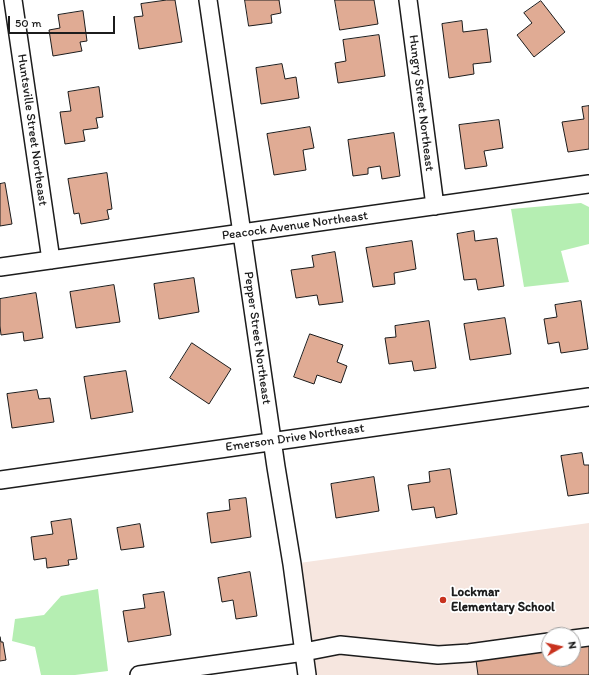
<!DOCTYPE html>
<style>
body{margin:0}
#map{position:relative;width:589px;height:675px;overflow:hidden;background:#fff;font-family:Itim,sans-serif}
canvas{display:block}
.north{position:absolute;left:541px;top:627px;width:40px;height:40px;box-sizing:border-box;background:#fff;border:1px solid #a4a4a4;border-radius:50%;rotate:81deg;font-size:11px;font-weight:700;line-height:16px;text-align:center;color:#1c1c1c}
.north::after{content:'';display:block;margin:auto;width:14px;height:18px;background:#c8321e;clip-path:polygon(50% 0,100% 100%,50% 72%,0 100%)}
.scale{position:absolute;left:8px;top:16px;width:107px;height:18px;box-sizing:border-box;border:2px solid #1c1c1c;border-top:0;padding-left:5px;font-size:12px;line-height:14px;white-space:nowrap;color:#1c1c1c;-webkit-text-stroke:3px #fff;paint-order:stroke}
</style>
<div id="map">
<canvas width="589" height="675"></canvas>
<div class="north">N</div>
<div class="scale">50 m</div>
</div>
<script>
const context = document.querySelector('canvas').getContext('2d');
context.lineJoin = 'round';
function fill(path, color) {
  context.fillStyle = color;
  context.fill(path, 'evenodd');
}
function trace(path, color, width, dash) {
  context.strokeStyle = color;
  context.lineWidth = width;
  context.lineCap = dash ? 'butt' : 'round';
  context.setLineDash(dash || []);
  context.stroke(path);
}
function drawText(font, color, halo, rows, align = 'center') {
  context.font = font + ' Itim,sans-serif';
  context.lineWidth = 3.5;
  context.setLineDash([]);
  context.textBaseline = 'middle';
  context.strokeStyle = halo;
  context.fillStyle = color;
  for (const [text, x, y, turn = 0] of rows) {
    context.save();
    context.translate(x, y);
    context.rotate((+turn || 0) * Math.PI / 180);
    context.textAlign = isNaN(turn) ? turn : align;
    if (halo) context.strokeText(text, 0, 0);
    context.fillText(text, 0, 0);
    context.restore();
  }
}
fill(new Path2D(`
 M589 523V675H307L292 564ZM549 635H573V659H549Z`), '#f6e6df');
fill(new Path2D(`
 M581 203 589 207V244L561 251 569 282 524 287 511 209Z
 M98 589 108 671 75 675H41L35 647 12 641 15 619 44 615 61 596Z`), '#b5eeb2');
const building = new Path2D(`
 M167 0H175L182 42 139 49 134 17 143 16 141 4Z
 M245 0H279L281 13 271 15 272 23 249 26Z
 M335 0H374L378 24 340 30Z
 M541 1 565 32 534 57 517 35 532 23 524 13Z
 M83 11 87 41 80 42 82 51 53 56 49 30 60 28 58 15Z
 M462 21 463 32 487 29 491 62 473 64 474 74 449 78 442 24Z
 M379 35 385 76 338 83 335 63 346 61 343 40Z
 M282 64 285 79 296 77 299 98 261 104 256 68Z
 M99 87 103 117 96 118 98 128 83 130 85 141 65 144 60 112 71 111 68 92Z
 M589 106V149L568 152 562 122 584 119 582 107Z
 M499 120 503 148 484 151 487 166 465 169 459 125Z
 M310 127 314 148 303 150 306 170 274 175 267 134Z
 M394 133 400 176 382 179 380 166 368 168V174L353 176 348 140Z
 M107 173 112 209 107 210 109 219 81 224 79 213 74 214 68 179Z
 M5 183 12 224 0 226V184Z
 M474 231 475 241 497 238 504 286 478 290 476 279 464 280 457 234Z
 M412 241 416 269 394 273 395 284 373 287 366 248Z
 M335 252 343 302 319 305 317 295 296 298 291 270 314 267 312 256Z
 M194 278 199 312 159 319 154 284Z
 M114 285 120 322 76 328 70 292Z
 M36 293 43 338 24 341 23 332 1 335 0 326V299Z
 M581 301 588 349 561 353 559 342 548 344 544 319 557 317 555 305Z
 M505 318 511 354 470 360 464 324Z
 M429 321 436 368 414 371 412 361 389 364 385 338 396 337 395 326Z
 M310 334 343 345 337 362 347 366 341 383 317 375 314 384 294 377Z
 M192 343 231 369 209 404 170 378Z
 M126 371 133 412 91 419 84 377Z
 M37 390 39 399 50 398 54 422 12 428 7 394Z
 M582 453 584 465H589V493L568 496 561 456Z
 M450 469 457 514 436 518 434 507 412 510 408 485 430 482 429 472Z
 M374 477 379 511 336 518 331 484Z
 M246 498 251 537 211 543 207 513 230 510 229 500Z
 M71 519 77 559 68 560 69 565 47 568 46 558 34 560 31 537 53 534 51 522Z
 M140 524 144 547 121 550 117 528Z
 M250 572 257 616 236 619 233 600 222 602 218 578Z
 M164 592 171 635 128 642 123 611 145 608 143 595Z
 M0 637 1 642H3L6 660 0 661Z
 M589 642V675H478L476 660 549 648V659H573V644Z`);
fill(building, '#e0ab94');
trace(building, '#1c1c1c', 1);
const minor = new Path2D(`
 M13 0 51 260
 M208 0 276 467 292 564 307 675
 M408 0 435 206
 M0 267 589 184
 M0 480 589 397
 M573 639 589 637
 M139 675 304 652 340 645 438 655 469 653 549 642`);
trace(minor, '#1c1c1c', 20);
trace(minor, '#fff', 17);
for (const [x, y, r, color] of [
 [443,600,4,"#c8321e"]
]) {
  const dot = new Path2D();
  dot.arc(x, y, r, 0, 2 * Math.PI);
  context.fillStyle = color;
  context.fill(dot);
  trace(dot, '#fff', 1.5);
}
drawText('13px', '#1c1c1c', '#fff', [
 ["Hungry Street Northeast",421,103,83],
 ["Huntsville Street Northeast",32,130,82],
 ["Peacock Avenue Northeast",295,226,-8],
 ["Pepper Street Northeast",257,338,82],
 ["Emerson Drive Northeast",295,438,-8]
]);
drawText('bold 13px', '#1c1c1c', '#fff', [
 ["Lockmar",451,593],
 ["Elementary School",451,608]
], 'left');
</script>
